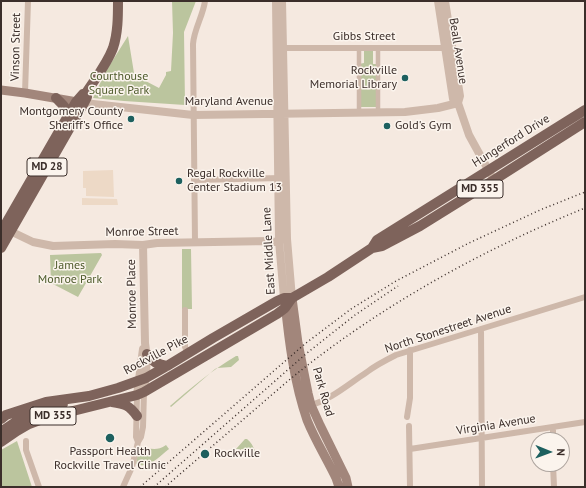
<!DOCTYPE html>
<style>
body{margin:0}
#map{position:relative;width:586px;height:488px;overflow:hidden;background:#f5e9e0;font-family:"PT Sans",sans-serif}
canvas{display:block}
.frame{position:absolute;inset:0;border:2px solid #3b2e2a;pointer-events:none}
.north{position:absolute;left:530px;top:432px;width:40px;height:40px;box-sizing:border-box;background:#fbf4ed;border:1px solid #aea59f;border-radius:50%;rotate:91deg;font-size:11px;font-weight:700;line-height:16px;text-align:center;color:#3b2e2a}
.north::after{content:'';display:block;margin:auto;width:14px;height:18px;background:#1d605f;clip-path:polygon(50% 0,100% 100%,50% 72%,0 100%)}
</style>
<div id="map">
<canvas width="586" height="488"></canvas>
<div class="frame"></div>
<div class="north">N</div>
</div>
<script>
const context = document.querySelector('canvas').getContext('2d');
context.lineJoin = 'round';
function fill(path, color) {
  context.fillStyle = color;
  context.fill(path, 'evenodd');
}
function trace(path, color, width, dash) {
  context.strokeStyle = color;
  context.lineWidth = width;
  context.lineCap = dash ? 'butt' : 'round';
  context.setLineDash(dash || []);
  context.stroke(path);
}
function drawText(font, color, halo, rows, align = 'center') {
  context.font = font + ' "PT Sans",sans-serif';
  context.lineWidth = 3;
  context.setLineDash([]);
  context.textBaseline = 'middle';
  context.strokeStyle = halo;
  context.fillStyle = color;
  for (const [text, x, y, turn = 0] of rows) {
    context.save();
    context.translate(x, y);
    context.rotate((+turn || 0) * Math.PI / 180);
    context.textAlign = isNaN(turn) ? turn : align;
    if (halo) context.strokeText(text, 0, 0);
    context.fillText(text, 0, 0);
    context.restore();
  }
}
fill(new Path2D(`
 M172 1H196L184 32 185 105 124 101 93 98 106 71 128 36 134 73 136 76 159 88 166 75V72L171 71 173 33Z
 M364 51H373V64H377V107H359V64L364 63Z
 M182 249H191L192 309H182Z
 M101 253 102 255 78 297 51 283 50 255Z
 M236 356H238L239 360 231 367 217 368 215 369 171 407 170 406C191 388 212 370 236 356Z
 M245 439H247C251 442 253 446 255 451H253L252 450 241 449V450L236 449Z
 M17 441 32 487H1V450Z
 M166 445 169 449C159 457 149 469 136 464L139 447C150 448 156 452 166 445Z`), '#bbc59e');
fill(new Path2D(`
 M113 170 114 197 86 196V188H83V171Z
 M82 198 117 199 118 205H82Z`), '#edd9c6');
trace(new Path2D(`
 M359 112V48
 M378 112V48`), '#ceb8aa', 4.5);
trace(new Path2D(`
 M280 48H445L449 47
 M25 93 28 1
 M194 180 281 178
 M195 242 193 44C194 29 203 16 205 1
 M185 310V347L188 353
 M481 329 482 487
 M137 395 136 437 138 442
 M308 406C331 400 347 385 367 372 376 365 386 360 396 355L585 297
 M407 417 410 398V350
 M409 426 410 487
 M553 427V440
 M26 441V450L39 487
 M410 449 585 422
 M553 464 554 487
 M123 487 132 467 138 442 141 437 143 427 144 392`), '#ceb8aa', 6);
trace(new Path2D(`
 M276 1 279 241 284 298
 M282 1 287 239 292 298
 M438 1 453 99 458 103 469 135 491 175
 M445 1 460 96 458 103
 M84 103 193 115 405 112 438 108 458 103
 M6 229 33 242 53 246 115 244 143 245 157 243 270 241 275 242 284 239
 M143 245 145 343C148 360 146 375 144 392
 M137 395 143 349`), '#ceb8aa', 8);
trace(new Path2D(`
 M1 90 25 93 83 103
 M292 298 298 343 308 393 311 405 320 425 346 478 348 487
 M285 302C289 342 294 382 307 420 315 440 327 459 336 478L339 487`), '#a2867b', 9);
trace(new Path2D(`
 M56 98C62 104 68 108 67 117
 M1 232 76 102 83 94 86 93C95 79 107 64 113 48 118 33 118 16 118 1
 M1 248 84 103 87 97 86 93
 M372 248 377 240 585 110
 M147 354C152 362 158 365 167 366
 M112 402C125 404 129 405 137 416
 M1 419 6 415 46 402 89 396 118 388 146 378 167 366 213 338 277 301 284 298H292
 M1 432 17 421 27 416 63 404
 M1 442 17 431 29 424 45 418 137 395 144 392 277 314 285 308 292 298 328 277 372 248 382 246 420 226 494 180 585 122`), '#7e635b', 10);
trace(new Path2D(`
 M140 487 306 343 351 309 396 281 469 243 540 210 585 192
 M154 487 307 353 355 315 398 286
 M165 487 289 380C377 308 479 251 585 208`), '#3b2e2a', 1.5, [1, 3]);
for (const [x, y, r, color] of [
 [405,78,4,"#1d605f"],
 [131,119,4,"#1d605f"],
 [387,126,4,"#1d605f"],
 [179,181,4,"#1d605f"],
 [110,438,5,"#1d605f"],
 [205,454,5,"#1d605f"]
]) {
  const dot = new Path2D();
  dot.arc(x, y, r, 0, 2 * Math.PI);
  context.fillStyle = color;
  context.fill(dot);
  trace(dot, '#fbf4ed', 1.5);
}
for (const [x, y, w] of [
 [47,167,40],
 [480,189,46],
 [53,416,46]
]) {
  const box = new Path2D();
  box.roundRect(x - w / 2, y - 9, w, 18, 3);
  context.fillStyle = '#fbf4ed';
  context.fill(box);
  trace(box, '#3b2e2a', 1);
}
drawText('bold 11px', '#3b2e2a', null, [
 ["MD 28",47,167],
 ["MD 355",480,189],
 ["MD 355",53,416]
]);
drawText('12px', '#3b2e2a', '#fbf4ed', [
 ["Gibbs Street",364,37],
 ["Vinson Street",16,47,-89],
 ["Beall Avenue",458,51,81],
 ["Maryland Avenue",229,102],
 ["Hungerford Drive",511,141,-32],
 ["Monroe Street",142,232,-1],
 ["East Middle Lane",269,251,-93],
 ["Monroe Place",132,294,-91],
 ["North Stonestreet Avenue",448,329,-18],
 ["Rockville Pike",156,355,-28],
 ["Park Road",323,392,74],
 ["Virginia Avenue",496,425,-9]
]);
drawText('12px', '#3b2e2a', '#fbf4ed', [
 ["Rockville",397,71,"right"],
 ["Memorial Library",397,85,"right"],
 ["Montgomery County",123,112,"right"],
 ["Sheriff's Office",123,126,"right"],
 ["Gold's Gym",395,126],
 ["Regal Rockville",187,174],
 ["Center Stadium 13",187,188],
 ["Passport Health",110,452,"center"],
 ["Rockville Travel Clinic",110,466,"center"],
 ["Rockville",214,454]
], 'left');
drawText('12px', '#4e5b2c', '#fbf4ed', [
 ["Courthouse",119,77],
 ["Square Park",119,91],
 ["James",70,266],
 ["Monroe Park",70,280]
]);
</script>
